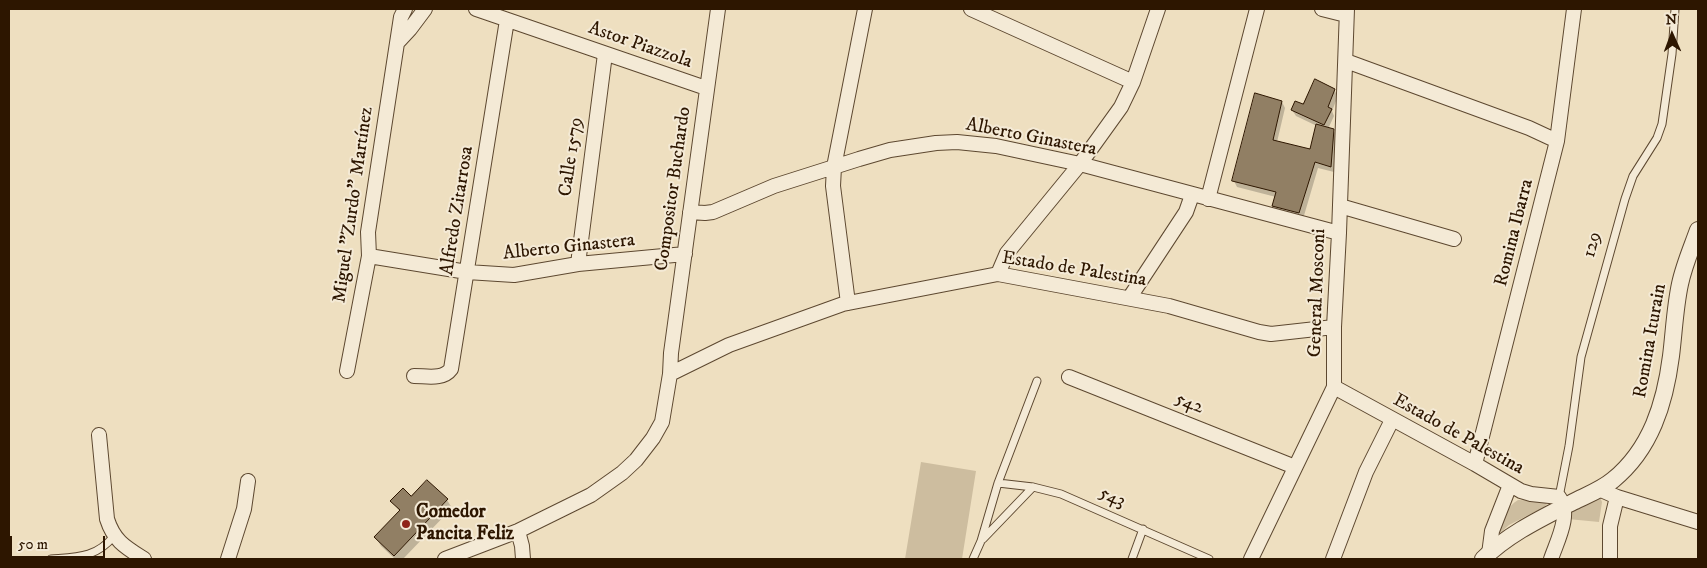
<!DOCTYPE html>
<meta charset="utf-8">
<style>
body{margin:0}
#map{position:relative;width:1707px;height:568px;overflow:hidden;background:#eedfc0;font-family:"IM FELL DW Pica",serif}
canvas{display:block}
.frame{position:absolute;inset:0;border:10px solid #2d1600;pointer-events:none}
.north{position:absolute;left:1647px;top:10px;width:50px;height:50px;-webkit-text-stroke:4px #f4ead6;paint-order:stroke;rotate:358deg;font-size:14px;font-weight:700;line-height:20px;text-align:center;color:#2d1600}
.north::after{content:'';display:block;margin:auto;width:18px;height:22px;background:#2d1600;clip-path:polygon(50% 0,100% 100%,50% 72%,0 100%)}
.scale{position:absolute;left:10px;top:536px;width:95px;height:22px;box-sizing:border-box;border:2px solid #2d1600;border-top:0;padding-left:6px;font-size:15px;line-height:18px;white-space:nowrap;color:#2d1600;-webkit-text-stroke:4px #f4ead6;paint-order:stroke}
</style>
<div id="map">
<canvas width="1707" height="568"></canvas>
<div class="frame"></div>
<div class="north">N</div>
<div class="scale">50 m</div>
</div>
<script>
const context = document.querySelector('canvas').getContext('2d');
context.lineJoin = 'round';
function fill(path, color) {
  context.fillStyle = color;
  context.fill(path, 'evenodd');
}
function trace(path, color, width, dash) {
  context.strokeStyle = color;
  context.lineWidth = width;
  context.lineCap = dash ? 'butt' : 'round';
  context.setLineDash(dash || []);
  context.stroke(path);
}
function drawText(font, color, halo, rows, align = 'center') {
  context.font = font + ' "IM FELL DW Pica",serif';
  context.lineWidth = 4;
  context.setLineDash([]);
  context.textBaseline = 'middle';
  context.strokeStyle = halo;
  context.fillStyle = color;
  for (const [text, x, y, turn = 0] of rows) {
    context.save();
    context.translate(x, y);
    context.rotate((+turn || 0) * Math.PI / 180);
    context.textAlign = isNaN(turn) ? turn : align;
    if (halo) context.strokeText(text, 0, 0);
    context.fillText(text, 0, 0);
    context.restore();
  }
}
fill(new Path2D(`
 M921 462 976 471 962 559H905Z
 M1600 497 1602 502 1599 522 1568 519 1571 509Z
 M1518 500 1543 501 1547 504 1544 507 1509 525 1500 533C1500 519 1507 507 1518 500Z`), '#cdbd9f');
fill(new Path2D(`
 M1334 90 1338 96 1332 111 1334 116 1328 129 1333 130 1337 136 1334 172 1318 168 1303 219 1277 212 1273 206 1276 197 1237 187 1234 181 1282 102 1285 108 1277 142 1311 151 1317 126 1296 116 1292 110 1304 106Z
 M411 498 447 500 452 508 403 559H395L381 546 376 538 400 512 392 501Z`), '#0003');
const building = new Path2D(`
 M1315 79 1335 89 1328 107 1332 109 1324 125 1291 110 1295 101 1303 104Z
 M1255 93 1282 101 1273 140 1310 149 1316 124 1334 129 1331 167 1315 162 1299 213 1272 206 1276 192 1232 181Z
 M427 480 448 499 394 556 374 537 400 510 390 501 403 488 411 496Z`);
fill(building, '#917f64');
trace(building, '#2d1600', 1);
const service = new Path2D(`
 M998 483 1033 487 1061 494 1209 559
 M1559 497 1569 446 1581 357 1625 199 1633 176 1657 138 1662 124 1672 54 1675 9
 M983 539 1033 487
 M51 559C77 557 96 558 114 536
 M973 559 981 541 998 483 1037 381
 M1132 559 1143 529`);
const minor = new Path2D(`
 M476 9 706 88
 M971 9 1133 82
 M1322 9 1346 15
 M397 43 410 29 425 9
 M1346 61 1529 128 1557 141
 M1208 199 1257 9
 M1340 206 1454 239
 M690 212 705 213 713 212 774 186 859 159 890 150 936 143 957 142 996 146 1080 164 1339 233
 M369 256 467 272 514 275 578 264 685 254
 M578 264 605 54
 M998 274 1007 253 1080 164 1121 107 1133 82 1158 9
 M1130 297 1186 212 1192 195
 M848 303 833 186 834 167 865 9
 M347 371 369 256 368 232 401 17 405 9
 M670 374 729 345 843 304 998 274 1169 306 1259 332 1271 334 1334 327
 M414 376C427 376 443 380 451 369L507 20
 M1069 377 1295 467
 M1334 387 1475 464 1521 491 1531 494 1559 497C1572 514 1557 541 1551 559
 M99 435 107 519C114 541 125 547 144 559
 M1475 464 1557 141 1574 9
 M1599 489 1617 497 1698 522
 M518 531 522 546 523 559
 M1489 554 1492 531 1510 485
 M228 559 244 509 248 481
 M445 559 518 531 591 495 622 473 636 460 653 438 662 422 670 374 671 353 718 9
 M1251 559 1334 387V327L1339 233 1347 9
 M1333 559 1366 472 1392 420
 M1610 559V526L1617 497`);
const tertiary = new Path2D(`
 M1483 559C1508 534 1542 518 1573 502 1587 495 1601 490 1613 480 1651 449 1665 403 1671 356 1674 332 1675 307 1680 284 1684 265 1692 247 1698 230`);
trace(service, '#5d4830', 9);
trace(minor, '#5d4830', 16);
trace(tertiary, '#5d4830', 18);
trace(service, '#f4ead6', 7);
trace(minor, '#f4ead6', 14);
trace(tertiary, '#f4ead6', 16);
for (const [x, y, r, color] of [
 [406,524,5,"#8f2418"]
]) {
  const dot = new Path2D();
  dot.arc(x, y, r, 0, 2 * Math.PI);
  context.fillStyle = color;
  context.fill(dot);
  trace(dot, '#f4ead6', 2);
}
drawText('19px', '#2d1600', '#f4ead6', [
 ["Astor Piazzola",640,46,19],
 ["Alberto Ginastera",1031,138,11],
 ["Calle 1579",572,157,-82],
 ["Compositor Buchardo",674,189,-82],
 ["Miguel \"Zurdo\" Martínez",354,205,-82],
 ["Alfredo Zitarrosa",458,211,-81],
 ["Romina Ibarra",1515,233,-76],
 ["129",1593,245,-75],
 ["Alberto Ginastera",569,248,-6],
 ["Estado de Palestina",1074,270,9],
 ["General Mosconi",1318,293,-88],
 ["Romina Iturain",1651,341,-80],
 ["542",1189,404,22],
 ["Estado de Palestina",1458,435,29],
 ["543",1112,498,24]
]);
drawText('bold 19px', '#2d1600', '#f4ead6', [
 ["Comedor",416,513],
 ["Pancita Feliz",416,535]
], 'left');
</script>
